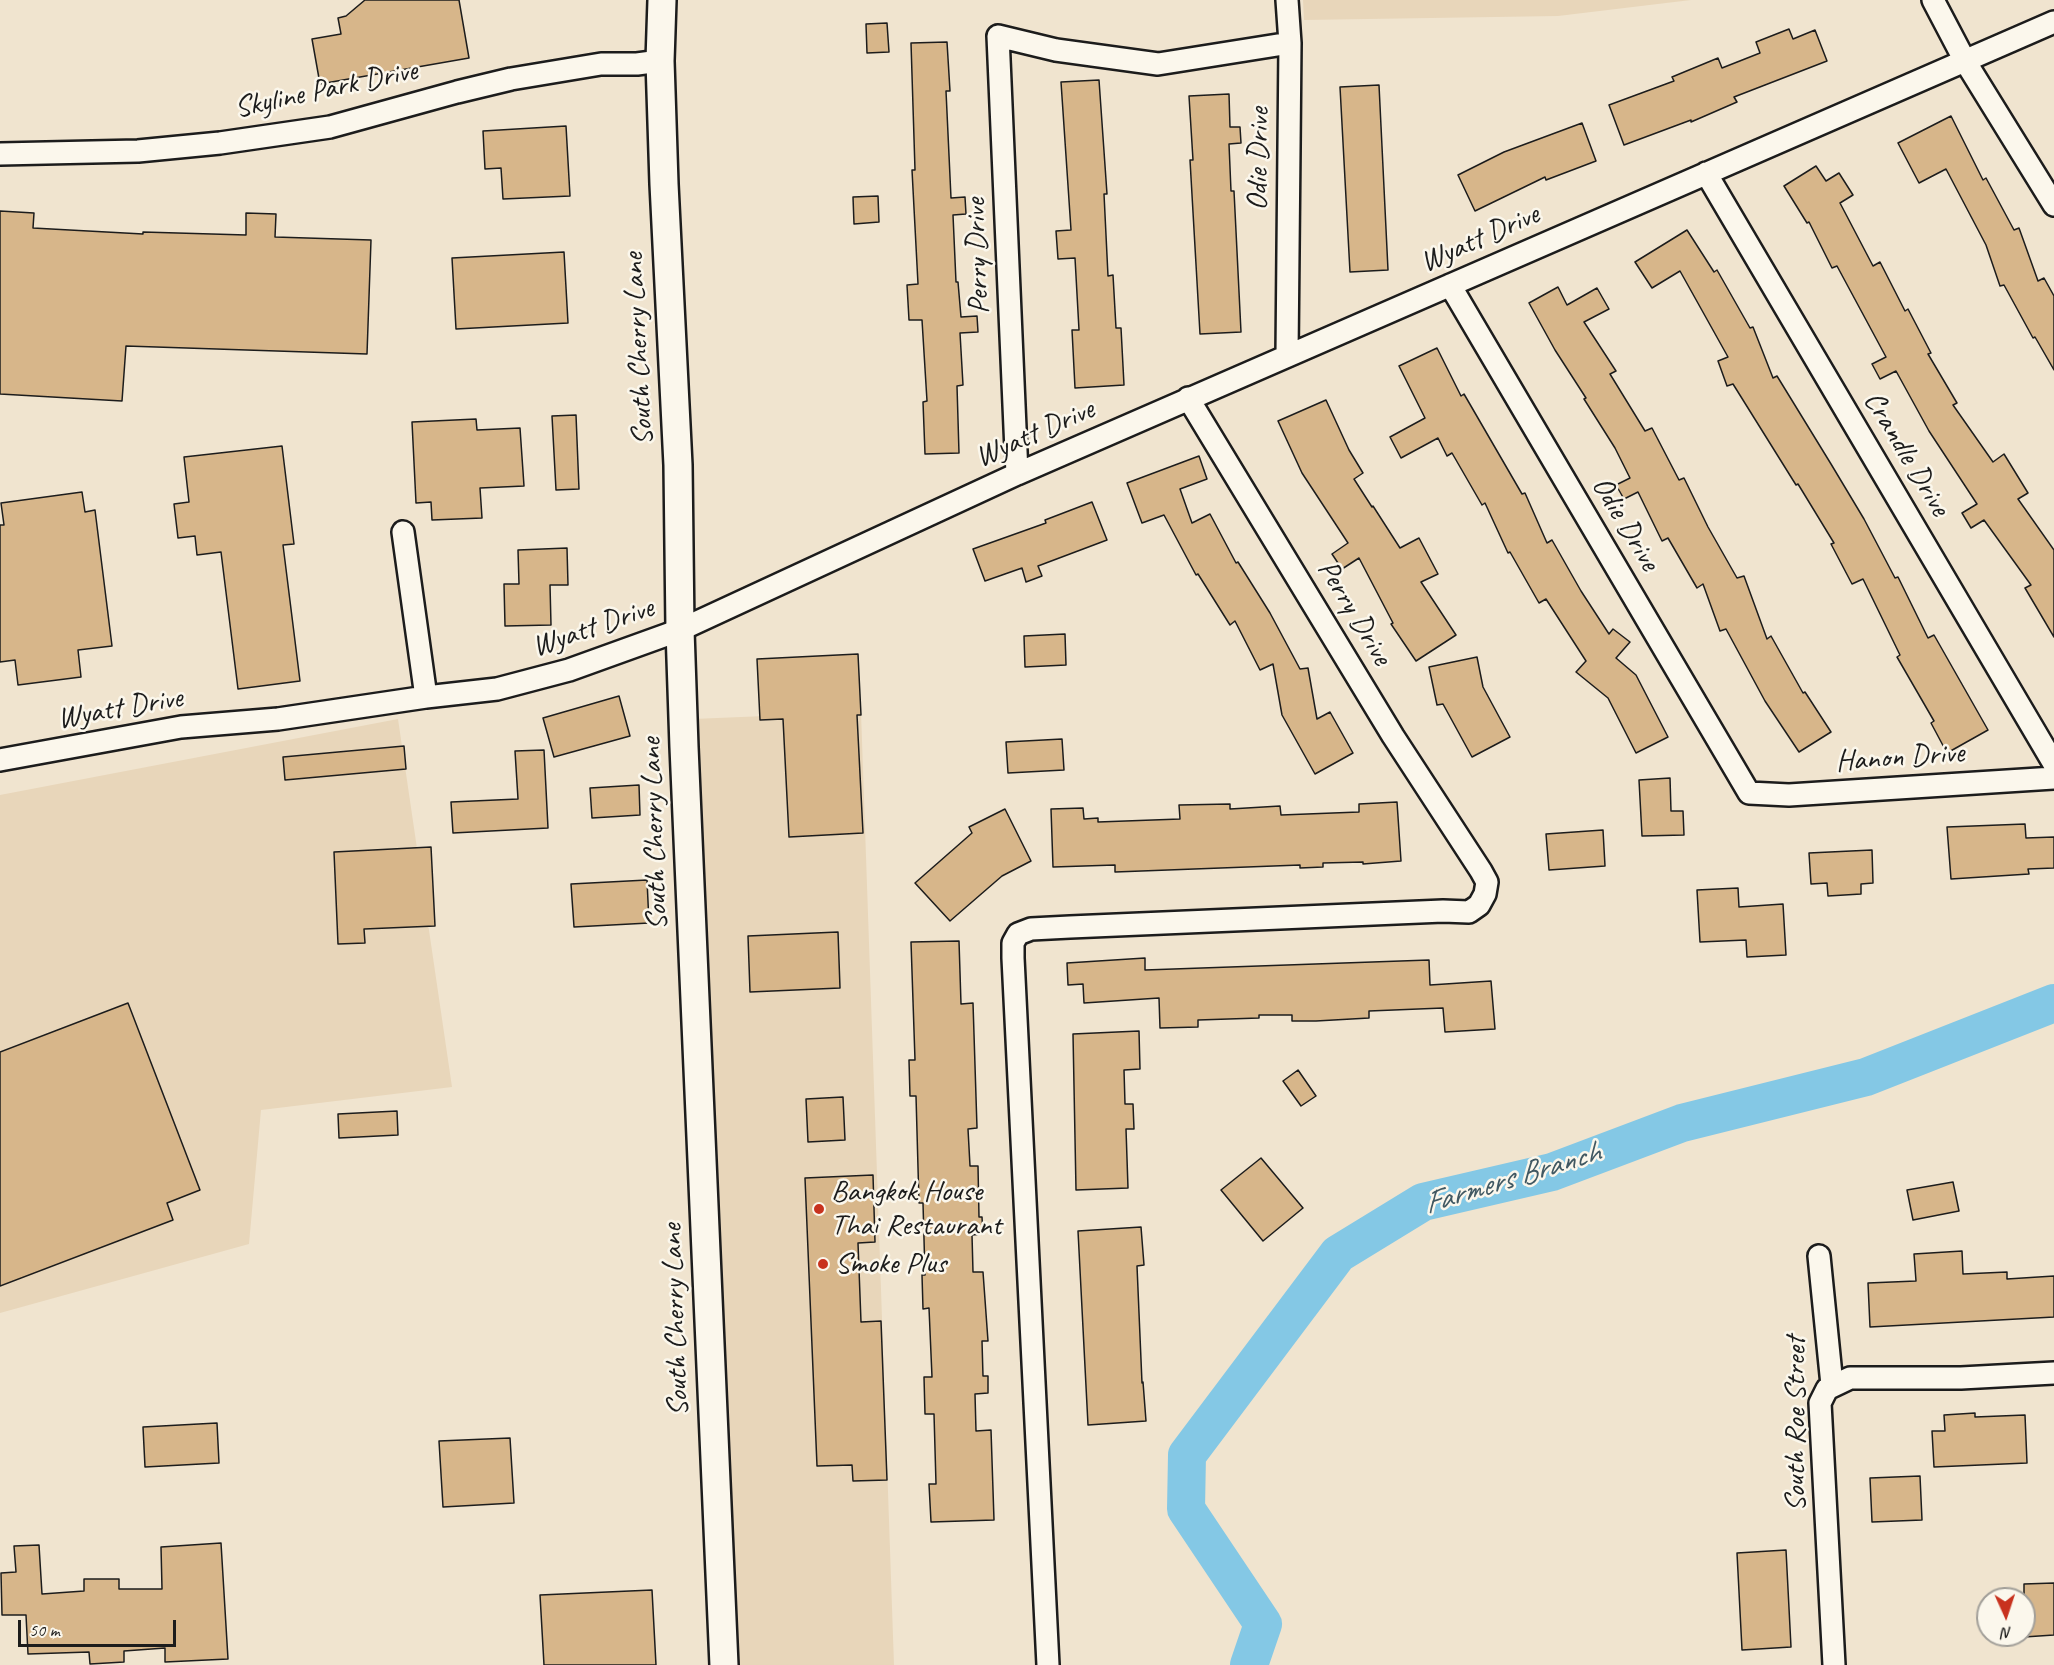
<!DOCTYPE html>
<style>
body{margin:0}
#map{position:relative;width:2054px;height:1665px;overflow:hidden;background:#f0e4cf;font-family:Caveat,sans-serif}
canvas{display:block}
.north{position:absolute;left:1976px;top:1587px;width:60px;height:60px;box-sizing:border-box;background:#fbf7ec;border:2px solid #a29f99;border-radius:50%;rotate:177deg;font-size:16px;font-weight:700;line-height:24px;text-align:center;color:#1c1c1c}
.north::after{content:'';display:block;margin:auto;width:21px;height:27px;background:#c8321e;clip-path:polygon(50% 0,100% 100%,50% 72%,0 100%)}
.scale{position:absolute;left:18px;top:1620px;width:158px;height:27px;box-sizing:border-box;border:3px solid #1c1c1c;border-top:0;padding-left:8px;font-size:18px;line-height:21px;white-space:nowrap;color:#1c1c1c;-webkit-text-stroke:4px #fbf7ec;paint-order:stroke}
</style>
<div id="map">
<canvas width="2054" height="1665"></canvas>
<div class="north">N</div>
<div class="scale">50 m</div>
</div>
<script>
const context = document.querySelector('canvas').getContext('2d');
context.lineJoin = 'round';
function fill(path, color) {
  context.fillStyle = color;
  context.fill(path, 'evenodd');
}
function trace(path, color, width, dash) {
  context.strokeStyle = color;
  context.lineWidth = width;
  context.lineCap = dash ? 'butt' : 'round';
  context.setLineDash(dash || []);
  context.stroke(path);
}
function drawText(font, color, halo, rows, align = 'center') {
  context.font = font + ' Caveat,sans-serif';
  context.lineWidth = 5;
  context.setLineDash([]);
  context.textBaseline = 'middle';
  context.strokeStyle = halo;
  context.fillStyle = color;
  for (const [text, x, y, turn = 0] of rows) {
    context.save();
    context.translate(x, y);
    context.rotate((+turn || 0) * Math.PI / 180);
    context.textAlign = isNaN(turn) ? turn : align;
    if (halo) context.strokeText(text, 0, 0);
    context.fillText(text, 0, 0);
    context.restore();
  }
}
fill(new Path2D(`
 M1303 0H1691L1558 16 1304 20Z
 M861 712 894 1665H736L693 719Z
 M398 719 452 1087 261 1110 249 1244 0 1313V795Z`), '#e8d6ba');
trace(new Path2D(`
 M1249 1665 1263 1624 1186 1509 1187 1455 1338 1254 1423 1202 1552 1172 1682 1123 1866 1077 2054 1003`), '#84c8e5', 38);
const building = new Path2D(`
 M365 0H459L469 58 320 84 312 39 341 34 338 18 346 16Z
 M887 23 889 52 867 53 866 24Z
 M1789 29 1793 39 1815 30 1827 61 1734 97 1737 102 1691 122V120L1624 145 1609 105 1674 81 1672 77 1718 58 1722 68 1760 53 1756 42Z
 M947 42 950 91H946L951 198 965 197 966 214 953 215 956 282H958L961 317 977 316 978 332 960 333 963 385 957 386 959 453 925 454 923 402 927 401 922 320H909L907 285 918 284 912 170H915L911 43Z
 M1099 80 1107 194H1104L1108 276 1113 275 1116 328H1121L1124 385 1075 388 1072 330H1079L1075 258 1058 259 1056 231 1071 230 1061 82Z
 M1379 85 1388 270 1350 272 1340 87Z
 M1229 94 1230 127H1240L1241 143 1229 144 1231 191H1234L1241 332 1200 334 1190 160H1193L1189 96Z
 M1951 116 1983 180 1986 178 2014 230 2019 228 2038 281 2044 278 2054 296V370L2035 337 2033 338 2004 285 2000 286 1986 245 1946 169 1919 183 1898 143Z
 M1582 123 1596 161 1546 180 1545 177 1475 211 1458 175 1504 152Z
 M566 126 570 196 503 199 501 168 485 169 483 131Z
 M1816 166 1826 181 1839 173 1853 195 1840 203 1873 266 1880 262 1905 311 1908 309 1931 353 1928 354 1957 403 1953 405 1993 462 2004 454 2028 493 2018 499 2054 550V637L2025 588 2031 585 1984 520 1971 528 1962 513 1977 504 1929 431 1896 371 1880 379 1872 364 1886 357 1837 266 1832 268 1809 222 1807 223 1784 186Z
 M878 196 879 222 854 224 853 197Z
 M0 211 34 213 33 228 143 234V232L246 235V213L276 214 275 237 371 240 367 354 126 346 122 401 0 394Z
 M1687 230 1714 272 1717 270 1750 328 1753 327 1773 378 1777 376 1831 464 1864 519 1895 578 1898 577 1928 638 1934 635 1988 730 1947 753 1931 723 1934 721 1897 657 1900 655 1863 579 1852 584 1831 544 1834 543 1798 484 1796 485 1733 384 1727 386 1718 361 1728 357 1680 271 1652 288 1635 262Z
 M564 252 568 323 456 329 452 258Z
 M1558 287 1567 305 1597 288 1609 309 1584 322 1616 371 1610 374 1645 431 1652 428 1679 480 1684 478 1708 527 1737 578 1744 576 1767 639 1771 636 1803 693 1805 692 1831 732 1799 752 1765 701 1726 629 1720 631 1703 584 1697 588 1668 538 1662 541 1638 492 1624 499 1616 485 1630 478 1615 448 1584 399 1586 398 1555 350 1529 303Z
 M1437 348 1461 396 1464 394 1522 494 1525 493 1547 543 1552 540 1581 591 1609 634 1613 629 1630 642 1616 658 1636 675 1668 737 1636 753 1608 698 1576 672 1586 661 1546 599 1539 603 1510 552 1508 553 1485 503 1482 505 1452 453 1447 456 1438 438 1401 458 1390 437 1425 418 1399 366Z
 M1326 400 1349 450 1363 473 1354 479 1372 507 1373 506 1400 548 1419 538 1438 574 1421 582 1456 635 1416 661 1391 624 1393 623 1359 558 1342 569 1332 554 1348 543 1302 473 1278 421Z
 M576 415 579 489 556 490 552 416Z
 M476 419 477 430 520 428 524 486 480 488 482 518 432 520 431 502 416 503 412 422Z
 M282 446 294 544 283 545 300 681 238 689 221 552 197 555 195 536 178 538 174 504 189 502 184 457Z
 M1199 456 1207 479 1180 489 1192 523 1210 514 1236 563 1238 562 1270 613 1300 669 1308 668 1317 719 1330 712 1353 753 1315 774 1282 715 1273 664 1260 670 1235 621 1230 625 1198 574 1196 575 1164 515 1142 523 1127 483Z
 M82 492 85 512 95 510 112 646 78 650 81 677 18 685 15 660 0 662V525H4L1 503Z
 M1092 502 1107 540 1038 566 1042 576 1026 582 1022 568 985 581 973 549 1046 523 1045 520Z
 M567 548 568 585H550L551 625 505 626 504 584H519L518 550Z
 M1065 634 1066 665 1025 667 1024 636Z
 M858 654 861 715H857L863 833 789 837 783 719 760 720 757 659Z
 M1477 657 1483 687 1510 737 1472 757 1443 704 1437 705 1429 667Z
 M619 696 630 736 554 757 543 718Z
 M1062 739 1064 770 1008 773 1006 742Z
 M404 746 406 769 285 780 283 757Z
 M544 750 548 828 453 833 451 802 518 799 515 751Z
 M1670 778 1671 811H1683L1684 835 1642 836 1639 780Z
 M639 785 640 815 592 818 590 788Z
 M1397 802 1401 861 1363 864V862L1323 863V867L1300 868V865L1115 872V865L1053 867 1051 809 1083 808 1084 819 1098 818V822L1180 819 1179 805 1230 804V809L1280 806 1281 815 1359 812V804Z
 M1005 809 1031 861 1002 876 950 921 915 883 972 833 969 827Z
 M2025 824 2026 838 2054 837V868L2028 869 2029 874 1951 879 1947 827Z
 M1603 830 1605 866 1549 870 1546 834Z
 M431 847 435 926 364 929 365 943 338 944 334 852Z
 M1872 850 1873 883 1861 884V894L1828 896 1827 883 1811 884 1809 853Z
 M647 880 649 923 574 927 571 884Z
 M1738 888 1739 907 1783 904 1786 955 1747 957 1746 940 1700 942 1697 890Z
 M838 932 840 988 750 992 748 936Z
 M959 941 961 1004 973 1003 977 1128 968 1129 970 1166H978L979 1217H982L983 1234 972 1235 973 1272H983L988 1341H982L983 1376H988V1393L975 1394 976 1431 991 1430 994 1520 931 1522 929 1484H936L934 1414H925L924 1377H932L929 1308 923 1309 922 1275H925L923 1203H919L916 1096H910L909 1060H915L911 942Z
 M1145 958V970L1429 960 1430 985 1491 981 1495 1029 1445 1032 1443 1008 1369 1011V1018L1316 1021H1292V1015H1259V1018L1198 1020V1027L1160 1028 1159 998 1084 1003 1083 984 1068 985 1067 963Z
 M128 1003 200 1190 167 1203 173 1220 0 1286V1052Z
 M1139 1031 1140 1069 1124 1070 1125 1104H1133L1134 1129H1126L1128 1188 1076 1190 1073 1034Z
 M1298 1070 1316 1096 1301 1106 1283 1081Z
 M843 1097 845 1140 808 1142 806 1099Z
 M397 1111 398 1135 339 1138 338 1114Z
 M1261 1158 1303 1208 1263 1241 1221 1190Z
 M873 1175 875 1242 858 1243 861 1322 881 1321 887 1480 853 1481 852 1465 817 1466 805 1178Z
 M1953 1182 1959 1211 1913 1220 1907 1190Z
 M1141 1227 1144 1265 1137 1266 1142 1383 1143 1382 1146 1421 1088 1425 1078 1231Z
 M1962 1251 1963 1274 2007 1272V1279L2054 1276V1317L1870 1327 1868 1283 1916 1281 1914 1254Z
 M1975 1413V1417L2025 1415 2027 1463 1934 1467 1932 1431H1945L1944 1415Z
 M217 1423 219 1463 145 1467 143 1427Z
 M510 1438 514 1503 443 1507 439 1441Z
 M1920 1476 1922 1520 1872 1522 1870 1478Z
 M221 1543 228 1659 165 1662V1648L124 1651V1662L90 1664 89 1652 28 1654 26 1615H2L1 1573 16 1572 14 1546 39 1545 42 1594 84 1591V1579H119V1589H162L161 1547Z
 M1786 1550 1791 1647 1742 1650 1737 1553Z
 M2054 1583V1635L2024 1637V1584Z
 M652 1590 656 1665H544L540 1595Z`);
fill(building, '#d7b68a');
trace(building, '#1c1c1c', 1.5);
const minor = new Path2D(`
 M1287 0 1290 43 1287 355
 M1933 0 1965 61 2054 205
 M0 154 138 151 220 143 330 127 457 92 511 79 601 64H637L660 61
 M1706 173 2054 764
 M1450 285 1749 793 1789 795 2054 778
 M1017 474 998 36 1056 50 1158 64 1290 43
 M403 532 426 697
 M0 760 181 727 278 719 426 697 497 689 569 670 680 630 1017 474 2054 22
 M1819 1256 1832 1385
 M1048 1665 1013 958V943L1018 934 1031 929 1070 927 1443 911 1469 912 1479 905 1485 894 1487 882 1481 871 1393 736 1188 398
 M1834 1665 1820 1403 1827 1389 1850 1378H1961L2054 1373`);
const tertiary = new Path2D(`
 M662 0 660 61 664 184 678 465 680 630 684 747 724 1665`);
trace(minor, '#1c1c1c', 26);
trace(tertiary, '#1c1c1c', 32);
trace(minor, '#fbf7ec', 21);
trace(tertiary, '#fbf7ec', 27);
for (const [x, y, r, color] of [
 [819,1209,6,"#c8321e"],
 [823,1264,6,"#c8321e"]
]) {
  const dot = new Path2D();
  dot.arc(x, y, r, 0, 2 * Math.PI);
  context.fillStyle = color;
  context.fill(dot);
  trace(dot, '#fbf7ec', 2);
}
drawText('30px', '#1c1c1c', '#fbf7ec', [
 ["Skyline Park Drive",326,90,-12],
 ["Odie Drive",1259,159,-89],
 ["Wyatt Drive",1480,239,-24],
 ["Perry Drive",978,256,-92],
 ["South Cherry Lane",639,349,-93],
 ["Wyatt Drive",1035,434,-24],
 ["Crandle Drive",1906,454,59],
 ["Odie Drive",1625,524,59],
 ["Perry Drive",1354,613,59],
 ["Wyatt Drive",593,628,-19],
 ["Wyatt Drive",120,709,-10],
 ["Hanon Drive",1900,758,-4],
 ["South Cherry Lane",655,834,-92],
 ["South Cherry Lane",676,1320,-92],
 ["South Roe Street",1796,1424,-90]
]);
drawText('30px', '#1c1c1c', '#fbf7ec', [
 ["Bangkok House",831,1192],
 ["Thai Restaurant",831,1226],
 ["Smoke Plus",835,1264]
], 'left');
drawText('italic 32px', '#405862', '#fbf7ec', [
 ["Farmers Branch",1512,1179,-17]
]);
</script>
